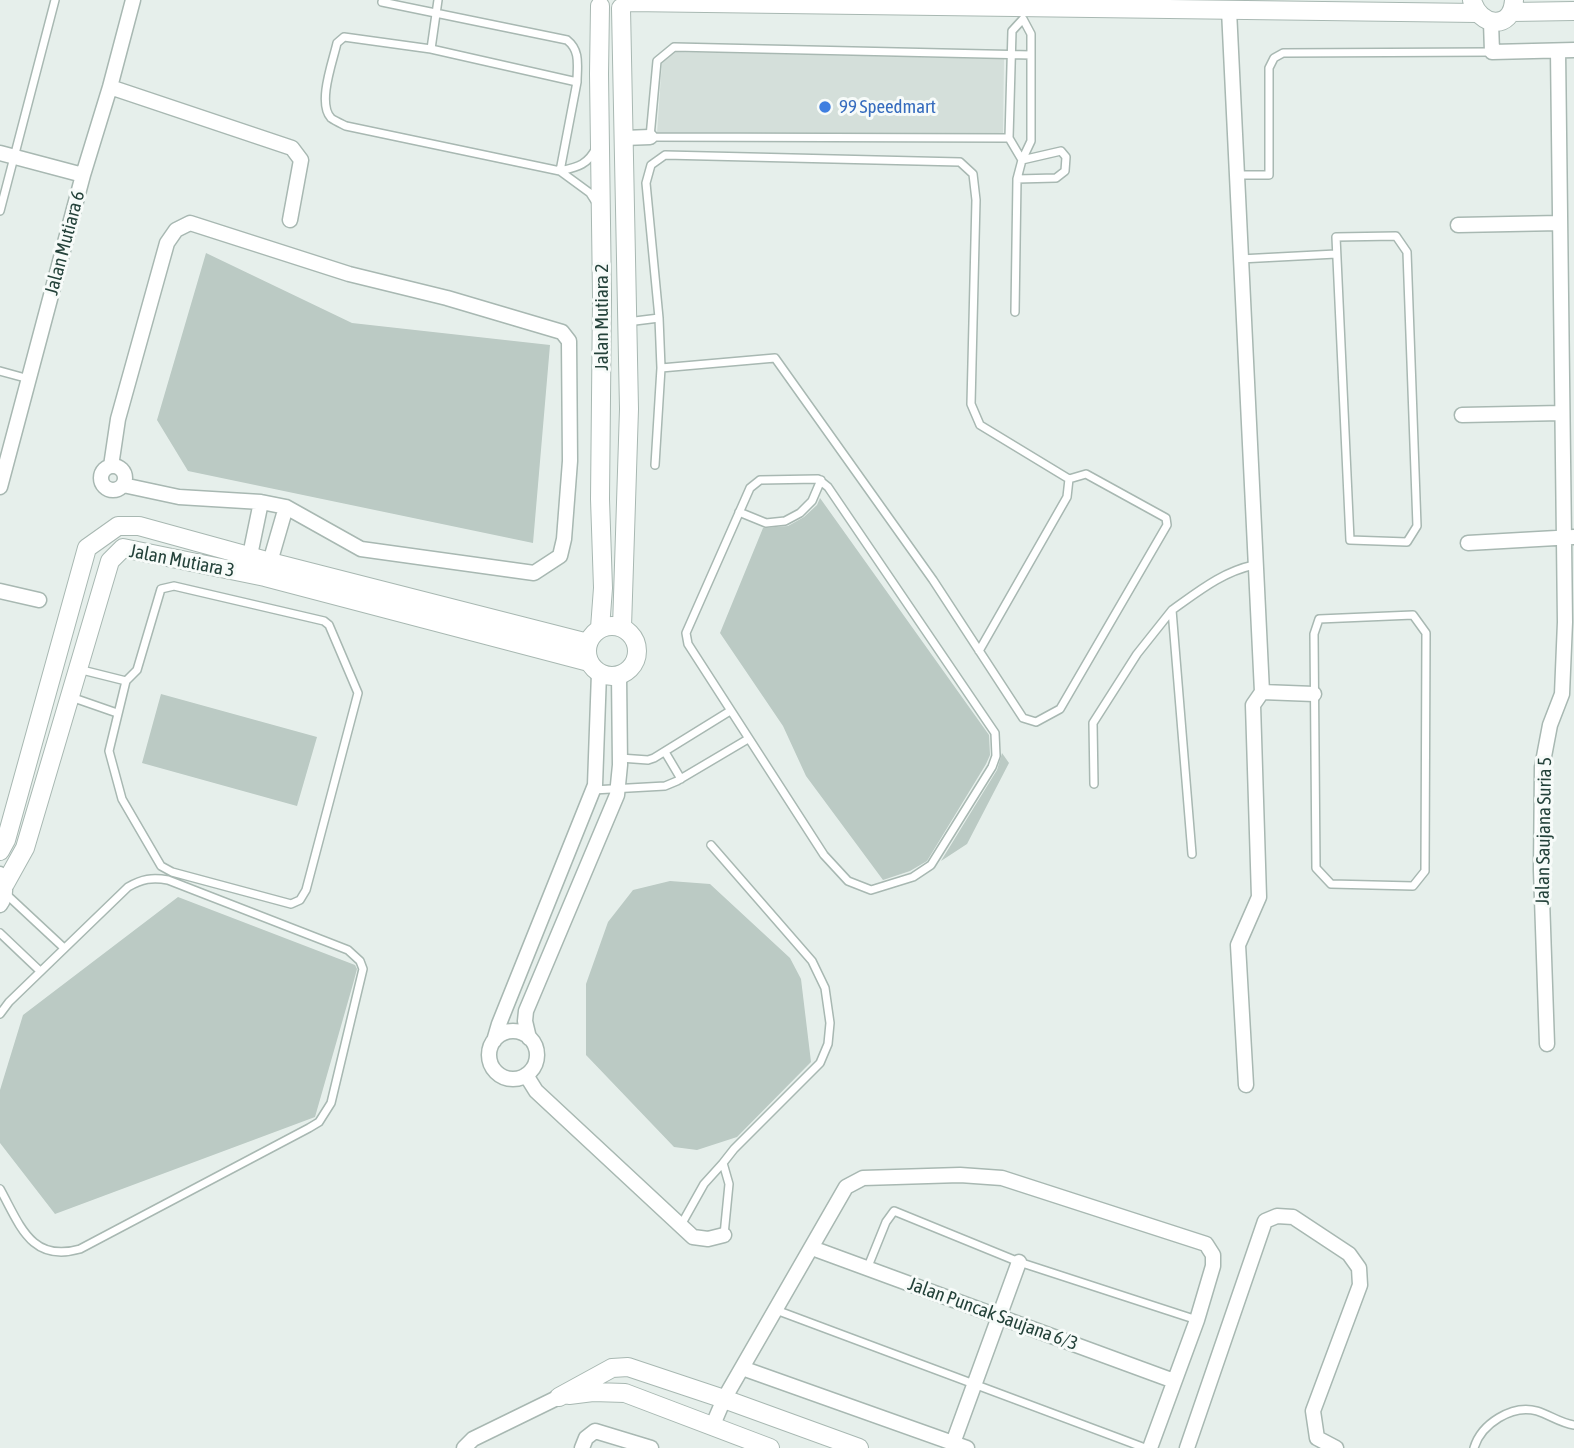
<!DOCTYPE html>
<style>
body{margin:0}
canvas{display:block;background:#e6efeb}
</style>
<canvas width="1574" height="1448"></canvas>
<script>
const context = document.querySelector('canvas').getContext('2d');
context.lineJoin = 'round';
function fill(path, color) {
  context.fillStyle = color;
  context.fill(path, 'evenodd');
}
function trace(path, color, width, dash) {
  context.strokeStyle = color;
  context.lineWidth = width;
  context.lineCap = dash ? 'butt' : 'round';
  context.setLineDash(dash || []);
  context.stroke(path);
}
function drawText(font, color, halo, rows, align = 'center') {
  context.font = font + ' "Asap Condensed",sans-serif';
  context.lineWidth = 6;
  context.setLineDash([]);
  context.textBaseline = 'middle';
  context.strokeStyle = halo;
  context.fillStyle = color;
  for (const [text, x, y, turn = 0] of rows) {
    context.save();
    context.translate(x, y);
    context.rotate((+turn || 0) * Math.PI / 180);
    context.textAlign = isNaN(turn) ? turn : align;
    if (halo) context.strokeText(text, 0, 0);
    context.fillText(text, 0, 0);
    context.restore();
  }
}
fill(new Path2D(`
 M674 52 1004 59 1003 133H657L662 62Z`), '#d4dfda');
fill(new Path2D(`
 M206 253 352 323 550 345 533 543 188 471 157 420Z
 M820 498 989 735 990 755 986 764 927 861 910 871 883 880 806 776 783 726 720 633 763 528 788 526 804 517 817 505Z
 M161 694 317 737 297 806 142 763Z
 M1002 753 1009 763 967 844 941 861 997 770Z
 M670 881 710 884 790 958 801 979 811 1062 737 1137 697 1150 674 1147 586 1055V984L608 922 633 890Z
 M178 897 355 965 357 969 353 984 315 1117 55 1214 0 1143V1090L23 1015Z`), '#bbcac4');
const service = new Path2D(`
 M382 2 567 40C581 51 577 66 577 82
 M344 37 431 49 577 82 560 171 346 126C342 124 335 121 331 118 317 103 333 61 337 43Z
 M431 49 438 0
 M1009 138 650 137 657 61 674 47 1031 55
 M596 148C588 165 577 167 560 171L590 193 597 204
 M1238 175H1269V68L1274 58 1283 53 1492 52
 M1017 179 1056 178 1065 171 1066 157 1061 151 1022 160
 M0 211 55 0
 M1396 236 1407 252 1417 526 1407 542 1350 540 1336 237Z
 M1240 259 1336 254
 M1015 312 1017 179 1022 160 1031 141V34L1023 19 1012 31 1009 138 1022 160
 M627 322 659 318 646 183 651 165 665 155 960 162 973 174 976 200 971 404 980 425 1069 479 1086 474 1166 518 1167 525 1060 709 1036 722 1023 718 933 580 775 358 661 368 659 318
 M0 371 29 379
 M655 465 661 368
 M818 479 828 487 995 733 996 756 992 767 931 865 913 877 871 890 848 881 824 855 688 644 686 633 750 488 760 480Z
 M739 512 766 523 785 521 800 513 812 501 821 480
 M1413 615 1426 633 1425 871 1413 886 1331 884 1316 868 1314 634 1319 619Z
 M979 651 1067 497 1069 479
 M78 669 126 681 137 670 161 589 174 586 324 621 329 625 358 693 306 890 300 900 291 904 172 872 161 866 122 799 109 751 126 681
 M71 697 117 713
 M665 752 681 779
 M620 758 648 760 654 758 730 711
 M1094 784 1093 723 1137 654 1172 610
 M593 790 665 786 677 781 748 739
 M711 845 812 961 825 988 830 1023 828 1044 820 1063 734 1149 723 1163
 M1192 854 1172 610C1199 591 1222 572 1254 565
 M6 894 64 948
 M0 933 40 971
 M0 1014 9 1002 128 887C142 879 152 877 168 880L348 950 360 961 363 969 331 1103 319 1122 309 1128 80 1249C31 1263 20 1225 0 1189
 M681 1225 704 1184 723 1163 729 1184 724 1235
 M867 1269 886 1222 894 1211 1019 1262 1197 1320
 M776 1310 1145 1448
 M1474 1448C1481 1424 1512 1404 1537 1411 1550 1415 1560 1423 1574 1425`);
const minor = new Path2D(`
 M1229 10 1262 692 1253 705 1259 897 1238 945 1246 1085
 M1491 22 1492 52 1574 50
 M110 87 292 148 301 160 290 220
 M624 138 650 137
 M0 153 83 175
 M1458 225 1560 223
 M1462 415 1562 413
 M101 478a12 12 0 1 1 24 0a12 12 0 1 1-24 0Z
 M111 466 118 419 167 243 176 230 190 223 349 274 447 298 562 332 569 341 570 461 564 539 560 556 534 573 361 549 286 507 261 502 179 497 123 485
 M0 487 83 175 110 87 133 0
 M1468 543 1574 537
 M248 565 261 502
 M268 569 286 507
 M0 591 39 600
 M1262 692 1314 694
 M0 874C6 884 7 895 0 905
 M489 1055a24 24 0 1 1 48 0a24 24 0 1 1-48 0Z
 M529 1038 525 1021 526 1011 617 795 620 765 619 675
 M494 1041 499 1024 595 785 599 673
 M1547 1044 1541 870 1542 767 1550 725 1562 694 1565 622 1558 51
 M526 1075 536 1091 693 1237 708 1239 724 1235
 M812 1248 1174 1381
 M742 1368 967 1448
 M712 1427 724 1399 846 1187 863 1178 960 1175 1002 1178 1206 1244 1213 1255V1266L1197 1320 1150 1448
 M953 1443 1019 1262
 M464 1448 473 1439 559 1397
 M582 1448 586 1438 595 1431 651 1448
 M1187 1448 1265 1221 1277 1216 1293 1217 1349 1254 1359 1268 1360 1285 1313 1411 1317 1438 1336 1448`);
const tertiary = new Path2D(`
 M1472 0C1479 27 1512 31 1514 0
 M629 2 1477 13
 M621 8 629 409 622 627
 M1512 12 1574 11
 M587 651a25 25 0 1 1 50 0a25 25 0 1 1-50 0Z
 M600 628 603 588 600 499 602 297 599 74 600 6
 M0 851 6 840 87 548 118 526H139L270 562 588 643
 M5 884 25 848 110 561 123 548 265 577 589 662
 M569 1395 593 1392 625 1393 770 1448
 M559 1397 612 1368 628 1367 724 1399 859 1448`);
trace(service, '#a8b8b2', 10);
trace(minor, '#a8b8b2', 17);
trace(tertiary, '#a8b8b2', 20);
trace(service, '#fff', 7);
trace(minor, '#fff', 14);
trace(tertiary, '#fff', 18);
for (const [x, y, r, color] of [
 [825,107,7,"#3f7fe0"]
]) {
  const dot = new Path2D();
  dot.arc(x, y, r, 0, 2 * Math.PI);
  context.fillStyle = color;
  context.fill(dot);
  trace(dot, '#f7fbf9', 2.5);
}
drawText('19px', '#366cbe', '#f7fbf9', [
 ["99 Speedmart",839,107]
], 'left');
drawText('19px', '#24423a', '#f7fbf9', [
 ["Jalan Mutiara 6",65,243,-75],
 ["Jalan Mutiara 2",602,317,-90],
 ["Jalan Mutiara 3",182,561,11],
 ["Jalan Saujana Suria 5",1544,831,-89],
 ["Jalan Puncak Saujana 6/3",993,1314,20]
]);
</script>
